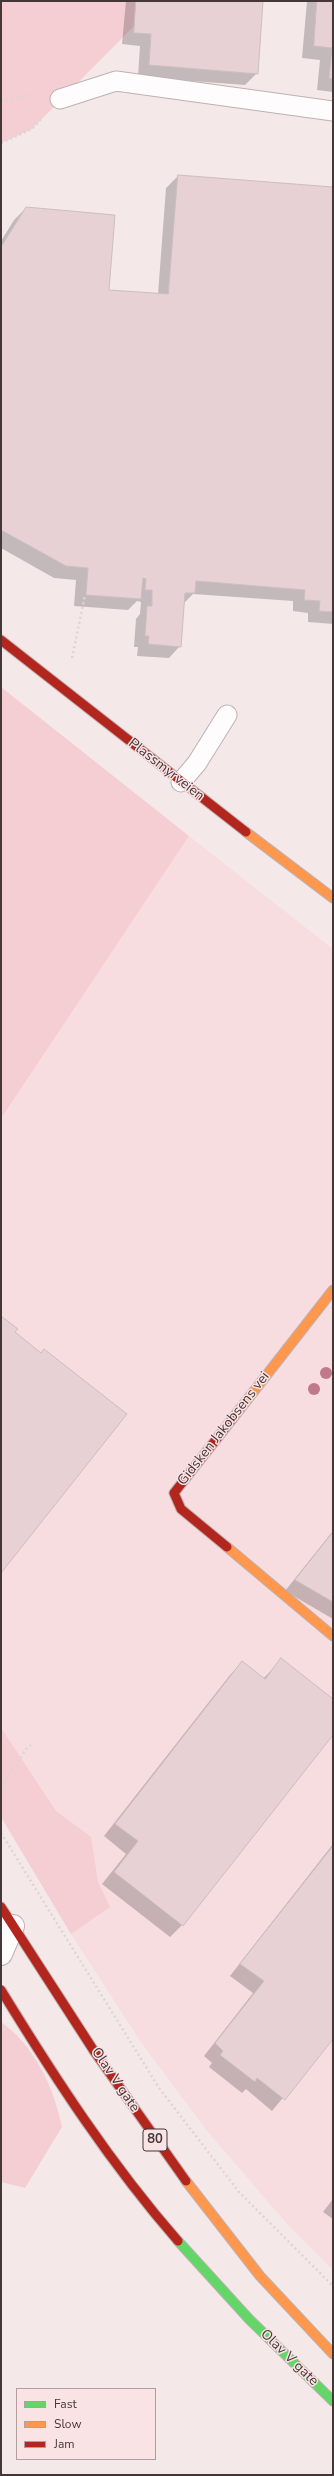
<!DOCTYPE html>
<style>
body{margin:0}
#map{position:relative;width:334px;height:2476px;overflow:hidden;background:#f5e8e9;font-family:"Nunito Sans",sans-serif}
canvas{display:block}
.frame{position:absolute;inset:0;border:2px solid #453637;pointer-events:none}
.legend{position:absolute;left:16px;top:2388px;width:140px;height:72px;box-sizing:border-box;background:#fae3e5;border:1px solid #b29e9f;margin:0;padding:5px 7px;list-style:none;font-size:12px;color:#453637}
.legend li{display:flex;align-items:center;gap:8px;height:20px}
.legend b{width:20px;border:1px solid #b29e9f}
</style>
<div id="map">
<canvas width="334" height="2476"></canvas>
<div class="frame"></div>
<ul class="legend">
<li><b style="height:5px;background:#63d668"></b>Fast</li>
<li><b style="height:5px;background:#ff974d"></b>Slow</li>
<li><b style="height:5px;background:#b3261e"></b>Jam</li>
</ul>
</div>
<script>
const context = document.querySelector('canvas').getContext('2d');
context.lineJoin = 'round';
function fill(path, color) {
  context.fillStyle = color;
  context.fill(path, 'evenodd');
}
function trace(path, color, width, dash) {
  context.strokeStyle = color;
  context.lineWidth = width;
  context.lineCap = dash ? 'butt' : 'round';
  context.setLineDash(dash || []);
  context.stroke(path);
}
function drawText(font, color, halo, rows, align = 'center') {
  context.font = font + ' "Nunito Sans",sans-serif';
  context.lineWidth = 3;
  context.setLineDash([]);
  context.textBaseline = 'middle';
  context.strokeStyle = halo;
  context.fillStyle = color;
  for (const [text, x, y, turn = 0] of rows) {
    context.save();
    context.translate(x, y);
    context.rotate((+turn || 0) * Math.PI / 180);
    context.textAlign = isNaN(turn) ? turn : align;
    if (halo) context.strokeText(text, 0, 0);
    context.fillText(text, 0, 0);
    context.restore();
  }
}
fill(new Path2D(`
 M189 836 333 949V2270L287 2224 207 2131 140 2041 71 1934 1 1817V1120Z`), '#f7dde0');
fill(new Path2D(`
 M1 1H138L136 24 32 129 1 143Z
 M1 687 189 836 1 1119Z
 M1 1728 56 1811 91 1837 98 1882 110 1907 71 1934 1 1817Z
 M1 2022C35 2046 54 2088 62 2127L25 2188 1 2182Z`), '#f4ced2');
fill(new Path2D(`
 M126 1H262L257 73 245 85 138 77 140 46 122 44Z
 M307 1H333V92L317 90 320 60 302 58Z
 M178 176 333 188V624L308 622V613L293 611V601L193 594 184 603 180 646 169 658 137 656 138 647H134L136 619 140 614 141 602 137 601 128 610 74 606 76 580 54 578 1 548V241L14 220 26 208 108 290 158 294 166 188Z
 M333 1531V1619L285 1591Z
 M281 1660 333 1700V1733L182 1925 170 1937 102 1884 126 1854 104 1836 230 1675 242 1663 263 1679Z
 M333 1844V2037L272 2111 246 2089 242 2093 209 2067 212 2063 204 2056 253 1993 230 1976Z
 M333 2199V2219L323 2212Z`), '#0003');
const building = new Path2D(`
 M136 1H263L258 74 149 65 151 34 134 33Z
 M317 1H333V79L329 78 332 48 314 46Z
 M178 175 333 187V612L319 611 320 601 304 600 305 590 196 581 195 593H185L181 647 148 644 149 636H145L147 606H152V590H145L146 579 143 578 141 599 86 595 88 568 66 566 1 530V247L26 207 115 215 109 290 168 294Z
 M1 1316 18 1329 15 1332 41 1353 44 1349 127 1414 1 1573Z
 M333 1532V1602L295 1580Z
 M281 1658 333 1699V1735L183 1926 114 1872 138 1841 115 1824 242 1661 265 1679Z
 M333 1846V2039L285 2100 257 2078 255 2082 220 2055 223 2051 215 2043 264 1981 240 1964Z`);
fill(building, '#e7d1d4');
trace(building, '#cbbebf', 1);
const lane = new Path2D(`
 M60 99 116 81 333 111
 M181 782 197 763 227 715`);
const street = new Path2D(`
 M1 1924 13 1926 1 1954`);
const fast = new Path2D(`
 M178 2241 249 2319 333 2401`);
const slow = new Path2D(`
 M246 832 333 898
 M233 1418 333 1290
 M227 1547 333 1636
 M186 2181 260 2276 333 2354`);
const jam = new Path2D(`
 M1 640 246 832
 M227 1547 181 1509 174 1493 233 1418
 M1 1907 94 2051 186 2181
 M1 1990C55 2078 110 2163 178 2241`);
trace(lane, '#bdb1b2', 21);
trace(street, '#bdb1b2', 24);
trace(fast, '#bdb1b2', 11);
trace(slow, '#bdb1b2', 11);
trace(jam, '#bdb1b2', 11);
trace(new Path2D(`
 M1 101 33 95
 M1 143 32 129 41 119
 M72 658 85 595
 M1 1787 26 1749 32 1744
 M1 1833 159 2088 239 2192 333 2286`), '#dbd6d6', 2.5, [2, 3]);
trace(lane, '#fefcfc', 19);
trace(street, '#fefcfc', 22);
trace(fast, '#63d668', 9);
trace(slow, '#ff974d', 9);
trace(jam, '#b3261e', 9);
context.fillStyle = '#c0788b';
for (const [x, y] of [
 [326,1373],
 [314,1389]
]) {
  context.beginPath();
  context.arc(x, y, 6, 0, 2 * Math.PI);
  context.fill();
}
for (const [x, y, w] of [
 [155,2140,24]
]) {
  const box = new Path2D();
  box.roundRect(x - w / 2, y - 11, w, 22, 3);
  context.fillStyle = '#fae3e5';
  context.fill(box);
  trace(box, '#453637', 1);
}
drawText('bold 13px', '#453637', null, [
 ["80",155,2140]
]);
drawText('14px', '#453637', '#fae3e5', [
 ["Plassmyrveien",166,770,38],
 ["Gidsken Jakobsens vei",224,1429,-52],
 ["Olav V gate",115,2080,56],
 ["Olav V gate",289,2358,44]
]);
</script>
